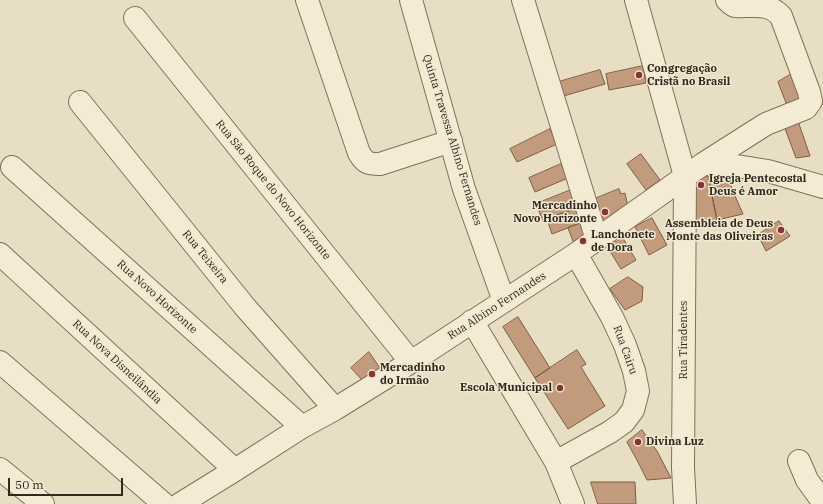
<!DOCTYPE html>
<meta charset="utf-8">
<style>
body{margin:0}
#map{position:relative;width:823px;height:504px;overflow:hidden;background:#e8dec3;font-family:"IBM Plex Serif",serif}
canvas{display:block}
.scale{position:absolute;left:8px;top:478px;width:115px;height:18px;box-sizing:border-box;border:2px solid #32281e;border-top:0;padding-left:5px;font-size:12px;line-height:14px;white-space:nowrap;color:#32281e;-webkit-text-stroke:3px #f0e8d2;paint-order:stroke}
</style>
<div id="map">
<canvas width="823" height="504"></canvas>
<div class="scale">50 m</div>
</div>
<script>
const context = document.querySelector('canvas').getContext('2d');
context.lineJoin = 'round';
function fill(path, color) {
  context.fillStyle = color;
  context.fill(path, 'evenodd');
}
function trace(path, color, width, dash) {
  context.strokeStyle = color;
  context.lineWidth = width;
  context.lineCap = dash ? 'butt' : 'round';
  context.setLineDash(dash || []);
  context.stroke(path);
}
function drawText(font, color, halo, rows, align = 'center') {
  context.font = font + ' "IBM Plex Serif",serif';
  context.lineWidth = 3;
  context.setLineDash([]);
  context.textBaseline = 'middle';
  context.strokeStyle = halo;
  context.fillStyle = color;
  for (const [text, x, y, turn = 0] of rows) {
    context.save();
    context.translate(x, y);
    context.rotate((+turn || 0) * Math.PI / 180);
    context.textAlign = isNaN(turn) ? turn : align;
    if (halo) context.strokeText(text, 0, 0);
    context.fillText(text, 0, 0);
    context.restore();
  }
}
const building = new Path2D(`
 M643 66 646 83 609 90 606 74Z
 M600 70 605 84 560 97 555 83Z
 M793 73 804 100 788 108 778 82Z
 M797 118 810 156 796 158 783 123Z
 M550 129 557 144 517 162 510 149Z
 M641 154 660 180 646 190 627 164Z
 M561 164 568 178 535 192 529 178Z
 M726 168 732 189 743 214 717 220 708 176Z
 M708 176 717 220 696 223 690 184Z
 M619 189 621 194 625 193 629 212 600 230 592 200Z
 M571 190 577 208 543 221 536 204Z
 M577 208 583 222 552 234 547 219Z
 M652 218 667 245 649 255 635 227Z
 M779 221 790 236 766 251 758 235Z
 M583 222 589 243 576 249 568 228Z
 M621 235 636 260 621 269 606 245Z
 M628 277 643 287 642 301 625 310 610 289Z
 M518 317 550 368 535 378 503 327Z
 M577 350 586 364 581 367 605 406 568 429 535 378Z
 M369 352 382 371 364 382 351 368Z
 M642 430 657 451 671 478 647 480 638 462 627 442Z
 M591 482H635L636 504H598Z`);
fill(building, '#c29b7d');
trace(building, '#7c5c45', 1);
const minor = new Path2D(`
 M307 0 359 153C365 163 368 164 380 164L451 141
 M411 0 464 189 504 301
 M523 0 597 240
 M636 0 685 176 683 468 685 504
 M135 18 411 362
 M80 102 245 307 335 409
 M703 164 766 124 806 108 811 101 809 92 781 16C769 4 760 6 745 6 742 6 737 7 735 6 732 5 729 2 727 0
 M12 167 302 427
 M0 254 235 470
 M472 321 556 462 573 504
 M0 362 164 504
 M799 461 807 480 823 502
 M556 462 610 432 624 422 633 410 638 391 634 371 625 345 612 317 576 254
 M0 469 43 504
 M180 504 235 470 302 427 335 409 411 362 576 254 703 164H724L768 171 823 187`);
trace(minor, '#80705c', 24);
trace(minor, '#f4ebd5', 22);
for (const [x, y, r, color] of [
 [639,75,4,"#883433"],
 [701,185,4,"#883433"],
 [605,212,4,"#883433"],
 [781,230,4,"#883433"],
 [583,241,4,"#883433"],
 [372,374,4,"#883433"],
 [560,388,4,"#883433"],
 [638,442,4,"#883433"]
]) {
  const dot = new Path2D();
  dot.arc(x, y, r, 0, 2 * Math.PI);
  context.fillStyle = color;
  context.fill(dot);
  trace(dot, '#f0e8d2', 1.5);
}
drawText('bold 11px', '#32281e', '#f0e8d2', [
 ["Congregação",647,69],
 ["Cristã no Brasil",647,82],
 ["Igreja Pentecostal",709,179],
 ["Deus é Amor",709,192],
 ["Mercadinho",597,206,"right"],
 ["Novo Horizonte",597,219,"right"],
 ["Assembleia de Deus",773,224,"right"],
 ["Monte das Oliveiras",773,237,"right"],
 ["Lanchonete",591,235],
 ["de Dora",591,248],
 ["Mercadinho",380,368],
 ["do Irmão",380,381],
 ["Escola Municipal",552,388,"right"],
 ["Divina Luz",646,442]
], 'left');
drawText('11px', '#32281e', '#f0e8d2', [
 ["Quinta Travessa Albino Fernandes",452,140,73],
 ["Rua São Roque do Novo Horizonte",273,190,51],
 ["Rua Teixeira",205,257,51],
 ["Rua Novo Horizonte",157,297,42],
 ["Rua Albino Fernandes",497,306,-33],
 ["Rua Tiradentes",684,340,-90],
 ["Rua Cairu",625,350,70],
 ["Rua Nova Disneilândia",117,362,43]
]);
</script>
